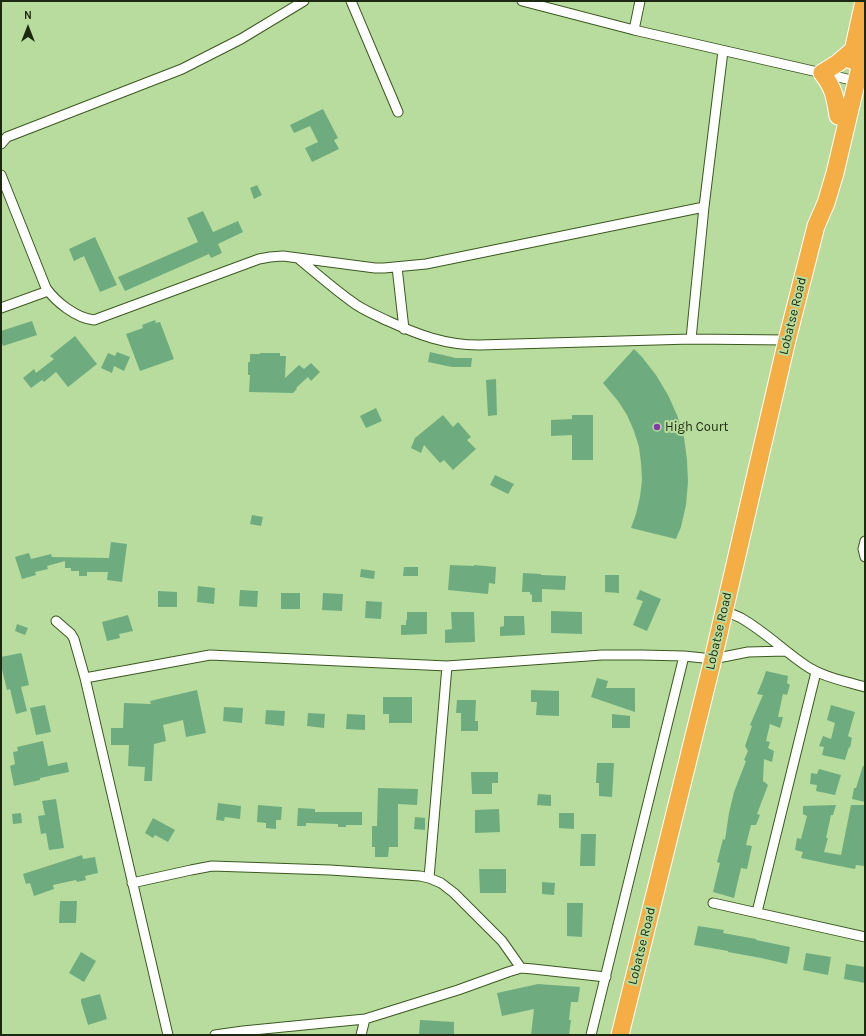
<!DOCTYPE html>
<style>
body{margin:0}
#map{position:relative;width:866px;height:1036px;overflow:hidden;background:#b8dc9d;font-family:Karla,sans-serif}
canvas{display:block}
.frame{position:absolute;inset:0;border:2px solid #1c2910;pointer-events:none}
.north{position:absolute;left:8px;top:8px;width:40px;height:40px;-webkit-text-stroke:3px #b8dc9d;paint-order:stroke;rotate:0deg;font-size:11px;font-weight:700;line-height:16px;text-align:center;color:#1c2910}
.north::after{content:'';display:block;margin:auto;width:14px;height:18px;background:#1c2910;clip-path:polygon(50% 0,100% 100%,50% 72%,0 100%)}
</style>
<div id="map">
<canvas width="866" height="1036"></canvas>
<div class="frame"></div>
<div class="north">N</div>
</div>
<script>
const context = document.querySelector('canvas').getContext('2d');
context.lineJoin = 'round';
function fill(path, color) {
  context.fillStyle = color;
  context.fill(path, 'evenodd');
}
function trace(path, color, width, dash) {
  context.strokeStyle = color;
  context.lineWidth = width;
  context.lineCap = dash ? 'butt' : 'round';
  context.setLineDash(dash || []);
  context.stroke(path);
}
function drawText(font, color, halo, rows, align = 'center') {
  context.font = font + ' Karla,sans-serif';
  context.lineWidth = 4;
  context.setLineDash([]);
  context.textBaseline = 'middle';
  context.strokeStyle = halo;
  context.fillStyle = color;
  for (const [text, x, y, turn = 0] of rows) {
    context.save();
    context.translate(x, y);
    context.rotate((+turn || 0) * Math.PI / 180);
    context.textAlign = isNaN(turn) ? turn : align;
    if (halo) context.strokeText(text, 0, 0);
    context.fillText(text, 0, 0);
    context.restore();
  }
}
fill(new Path2D(`
 M323 109 338 138 334 140 339 149 312 162 305 148 318 142 310 126 294 133 290 125Z
 M257 185 262 195 254 199 250 188Z
 M203 211 213 232 238 221 243 232 218 244 222 253 211 258 209 254 125 291 118 277 198 242 187 218Z
 M95 237 117 285 100 292 84 256 74 261 69 249Z
 M155 320 156 323 160 322 174 359 140 371 126 334 143 328 142 325Z
 M32 321 37 335 3 346 1 340V331Z
 M75 336 97 364 68 387 56 372 44 382 42 380 31 388 23 378 34 369 36 373 54 359 50 356Z
 M634 349 642 357 656 375 668 395 677 415 684 437 687 460 688 482 686 505 681 527 676 539 631 528 636 514 640 497 642 480 641 463 639 447 634 431 627 415 618 401 603 383Z
 M117 352 130 357 124 371 114 366 112 373 101 368 108 353 115 356Z
 M430 352 456 358H472L471 367H452L428 362Z
 M260 353H280V356H286L285 378 299 365 304 369 311 363 320 372 311 381 308 377 296 388 297 389 293 393 249 392 250 375H248V362H250V354H260Z
 M496 379 497 415 488 416 486 380Z
 M376 408 382 421 366 428 360 416Z
 M443 415 453 427 458 422 471 437 467 440 476 449 453 470 444 460 440 463 424 445 421 453 411 448 415 438Z
 M572 415H593V460H572V435L551 436V420L572 419Z
 M495 475 514 484 508 494 490 485Z
 M252 515 263 517 261 526 250 524Z
 M111 542 127 544 122 582 107 580 108 572H87V576H79V571H71V568H65V561L47 566 48 569 35 572 36 575 22 579 15 557 29 553 31 559 51 554 52 557 109 558Z
 M450 565 474 566V565L496 567 495 584 489 583 488 594 448 590Z
 M404 567H418V576H403Z
 M361 569 375 571 374 579 360 577Z
 M523 573 541 574V575L566 576 565 590 542 589V602H532V595L530 594V592H522Z
 M605 575H619V593L605 592Z
 M198 586 215 588 214 604 197 602Z
 M240 590 258 591 257 607 239 606Z
 M640 590 661 599 647 631 633 625 643 601 636 599Z
 M158 591 177 592V607H158Z
 M281 593H300V609H281Z
 M323 593 343 594 342 611 322 610Z
 M366 601 382 602 381 619 365 618Z
 M551 611 582 612V634L551 633Z
 M407 612H427V634L401 635V625H406V620H407Z
 M451 612H474L475 642 445 643V630L452 629Z
 M128 615 133 631 119 634 120 638 107 641 102 622Z
 M504 616H524L525 635 500 636V627L504 626Z
 M17 624 28 628 25 635 15 631Z
 M21 653 22 655 29 685 21 687 27 711 16 714 10 689 7 690 1 665V657Z
 M766 671 788 676 787 683 790 685 787 695 783 694 778 717H783L780 728 770 724 766 741 770 742 768 748 774 751 772 762 764 759 763 781 768 785 757 814 760 815 756 825H751L746 845 752 846 747 869 741 868 734 898 713 892 720 863 717 862 723 839 725 840 729 813 734 792 746 761 744 760 748 751 745 746 752 726 750 725 763 695 757 694 763 680Z
 M597 678 608 681 606 688H635V712L591 697Z
 M197 690 206 733 186 737 183 720 163 725 166 741 154 744 152 781H144L145 767 128 766 129 745H111V728H123L124 703 151 704 150 701Z
 M531 690 559 691V716L536 715 537 702H531Z
 M383 697H412V723H389V714H383Z
 M457 700H476L475 721H478V731H461V713H456Z
 M45 705 51 732 36 735 30 708Z
 M831 705 855 712 848 736 852 738 850 748 849 747 845 760 822 755 824 747 819 746 823 736 831 739 835 723 827 720Z
 M224 707 243 708 242 723 223 721Z
 M266 710 285 711 284 726 265 724Z
 M308 713 325 714 324 728 307 726Z
 M347 714 365 715V730L346 729Z
 M612 714 630 716V728H612Z
 M43 741 48 766 67 762 69 772 40 778V780L14 786 10 766 15 764 13 752 18 751 17 747Z
 M597 763H614L612 797 599 796V783H596Z
 M863 766H865V802L852 799 854 788H856Z
 M819 769 841 775 835 795 816 791 817 785 810 784 811 773 817 774Z
 M471 772H498V783H492V794H472Z
 M378 788 418 789 417 805 398 804V847H389L388 857H375V847H372V826H377Z
 M538 794 551 795V806L537 805Z
 M56 799 64 848 49 850 46 833 41 834 38 816 45 815 42 801Z
 M218 803 241 806 240 819 225 817 224 821 216 820Z
 M258 805 282 807 281 820H276V829L266 828V823L257 822Z
 M836 805 833 815H831L826 838H828L824 852 841 855 851 805H865V866L856 865 855 869 829 864 801 858 803 852 795 850 797 838 801 839 807 816 803 814V806Z
 M298 808 315 809V812H362V825H346V827H338V824L306 823V826H297Z
 M499 809 500 832 475 833V810Z
 M21 813 22 823 13 824 12 814Z
 M559 813H574V829L559 828Z
 M415 817 425 818V830L414 829Z
 M153 818 175 830 168 842 155 835 153 838 145 833Z
 M581 834H596L595 866H580Z
 M82 855 83 859 95 857 98 873 85 876 86 880 77 882 76 880 53 885 54 889 34 896 30 883 26 884 23 874Z
 M479 869H506V893H480Z
 M542 882 555 883 554 895 542 894Z
 M60 901H77L76 923H59Z
 M567 903H583L582 937 567 936Z
 M698 926 724 930 723 933 756 939V940L790 947 787 964 761 958 728 952V951L694 945Z
 M81 952 96 961 84 982 69 973Z
 M806 953 831 957 828 975 803 970Z
 M846 964 865 967V983L844 979Z
 M538 984 580 987 578 1002H571L569 1020H571L569 1035H531L534 1009 502 1016 497 993Z
 M100 994 107 1019 88 1025 81 1002V999Z
 M420 1020 454 1022V1035H419Z`), '#6eac7f');
const street = new Path2D(`
 M351 1 398 112
 M522 1 634 30 822 73 847 79 857 83
 M634 30 640 1
 M1 144 7 137 182 69 241 39 304 1
 M1 175 46 288C56 302 76 318 94 320L259 259 270 257 283 256 375 268H384L426 264 704 207
 M299 259C316 273 333 288 351 301 362 310 376 315 388 321 419 335 445 345 479 345L691 339 787 340
 M397 267 404 329
 M1 308 48 291
 M691 339 704 207 723 51
 M865 541 863 549 865 557
 M724 611C729 613 735 615 741 618 764 631 783 650 805 665 822 677 845 681 865 687
 M56 621 71 634 74 639 85 678 168 1035
 M85 678 210 655 447 666 602 655H641L684 656 713 659 748 652 785 651
 M429 878 447 666
 M132 883 191 870 212 866 330 870 420 876 429 878 441 883 454 893 502 941 521 968
 M713 903 865 937
 M757 912 816 672
 M215 1035 243 1031 365 1019 458 990 508 972 521 968 533 969 606 977
 M361 1035 365 1019
 M591 1035 684 656`);
const highway = new Path2D(`
 M851 60 864 1
 M838 116C835 97 834 88 822 73L838 63 853 50
 M620 1035 713 659 787 340 816 226 826 203 835 173 865 46`);
trace(street, '#3b591f', 11);
trace(highway, '#fff', 19);
trace(street, '#fff', 9);
trace(highway, '#f5ad46', 17);
for (const [x, y, r, color] of [
 [657,427,4,"#8438aa"]
]) {
  const dot = new Path2D();
  dot.arc(x, y, r, 0, 2 * Math.PI);
  context.fillStyle = color;
  context.fill(dot);
  trace(dot, '#b8dc9d', 1.5);
}
drawText('13px', '#1c2910', '#b8dc9d', [
 ["Lobatse Road",793,316,-76],
 ["Lobatse Road",719,631,-77],
 ["Lobatse Road",642,946,-76]
]);
drawText('13px', '#1c2910', '#b8dc9d', [
 ["High Court",665,427]
], 'left');
</script>
